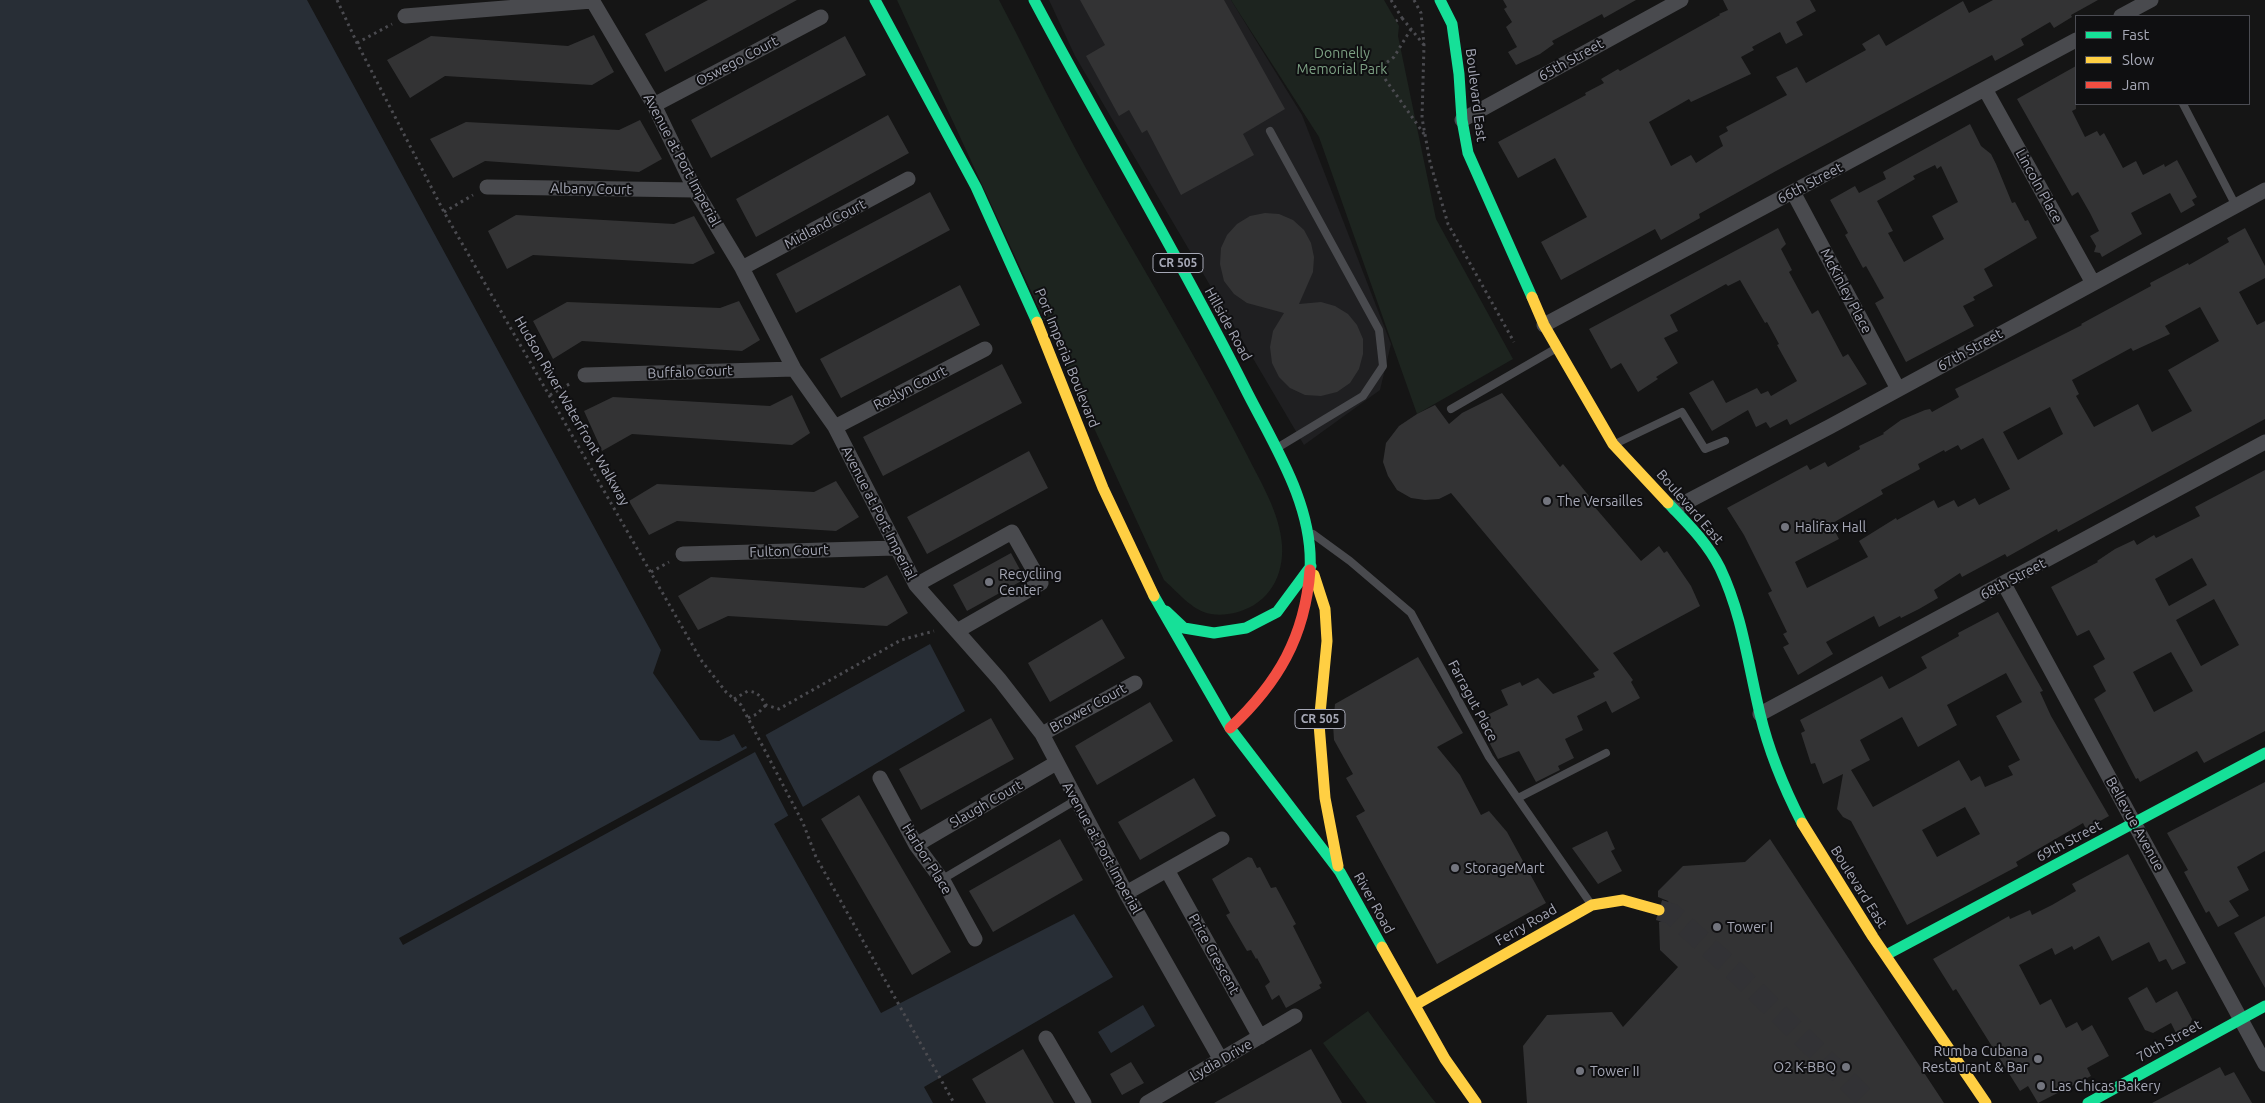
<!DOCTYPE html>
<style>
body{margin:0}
#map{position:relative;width:2265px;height:1103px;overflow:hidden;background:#151515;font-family:Ubuntu,sans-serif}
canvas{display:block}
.legend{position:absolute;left:2075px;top:15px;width:175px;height:90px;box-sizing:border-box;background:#0f0f11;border:1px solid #4b4c53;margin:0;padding:6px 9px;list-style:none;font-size:15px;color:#a6a8b6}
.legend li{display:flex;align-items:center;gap:10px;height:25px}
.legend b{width:25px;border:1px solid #4b4c53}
</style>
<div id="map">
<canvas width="2265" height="1103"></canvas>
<ul class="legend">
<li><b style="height:6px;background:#16e098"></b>Fast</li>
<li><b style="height:6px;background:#ffcf43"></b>Slow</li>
<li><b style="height:6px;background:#f24e42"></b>Jam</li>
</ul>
</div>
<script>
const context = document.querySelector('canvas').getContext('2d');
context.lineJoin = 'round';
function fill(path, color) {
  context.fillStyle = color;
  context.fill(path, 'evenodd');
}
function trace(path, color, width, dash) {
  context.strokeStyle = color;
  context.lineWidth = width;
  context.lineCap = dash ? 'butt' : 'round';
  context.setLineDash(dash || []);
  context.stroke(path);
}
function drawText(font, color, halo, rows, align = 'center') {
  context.font = font + ' Ubuntu,sans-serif';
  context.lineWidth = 4;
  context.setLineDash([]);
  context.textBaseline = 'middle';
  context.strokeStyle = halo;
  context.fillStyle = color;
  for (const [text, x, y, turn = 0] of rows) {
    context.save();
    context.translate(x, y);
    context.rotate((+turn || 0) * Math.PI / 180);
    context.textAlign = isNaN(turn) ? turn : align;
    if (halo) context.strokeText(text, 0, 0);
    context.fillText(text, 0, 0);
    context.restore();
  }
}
fill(new Path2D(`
 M1049 0H1231L1302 115 1391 344 1380 390 1304 445 1075 56Z`), '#1f1f21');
fill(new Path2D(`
 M897 0H999C1022 43 1043 88 1066 131 1094 185 1126 237 1156 290 1187 344 1218 398 1246 453 1260 481 1280 513 1282 545 1284 576 1269 603 1238 612 1201 622 1189 603 1164 580Z
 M1231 0H1384L1399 26 1398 36 1436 219 1513 359 1417 414 1319 137Z
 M1368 1011 1431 1097 1436 1103H1367L1323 1043Z`), '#1d241f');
fill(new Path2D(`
 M0 0H307L661 650 653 673 700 740 719 741 734 734 742 748 930 644 965 711 774 824 881 1013 1074 914 1113 977 924 1087 933 1103H0Z
 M1143 1005 1155 1026 1111 1053 1098 1032Z`), '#282e36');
fill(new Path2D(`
 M764 732 804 809 789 817 755 752 403 945 399 938 747 748 745 743Z`), '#151515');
fill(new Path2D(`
 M708 0H797L665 72 645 34Z
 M1080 0H1224L1285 109 1243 134 1254 155 1181 195 1147 130 1142 133 1129 110 1119 116 1086 56 1105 45Z
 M1503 0H1636L1604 18 1602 14 1552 41 1554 44 1540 54 1516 65 1508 52 1517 47 1506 27 1512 22 1504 9 1507 7Z
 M1723 0H1810L1816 11 1796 22 1803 35 1786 44 1780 32 1752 47 1754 50 1741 57 1751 74 1691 102 1689 99 1649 122 1671 166 1691 155 1696 163 1723 146 1719 136 1728 131 1726 127 1787 95 1776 77 1797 67 1806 83 1866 50 1862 44 1879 34 1886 46 1963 1 1969 13 1993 0H2098L2071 15 2072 17 2054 28 2050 22 2021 39 2024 45 1995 61 1992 55 1776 171 1699 214 1700 218 1661 240 1655 229 1561 280 1541 242 1587 217 1555 158 1518 178 1498 142 1586 95 1585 93 1604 83 1601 79 1618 69 1620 71 1720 15 1719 14 1728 10Z
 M594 35 614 72 592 85 445 76 410 98 387 60 431 36 568 46Z
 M845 36 866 75 711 158 691 120Z
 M2076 66V109L2072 111 2085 137 2097 131 2100 136 2104 133 2123 168 2136 161 2143 175 2164 164 2165 167 2177 160 2197 197 2192 200 2195 205 2181 213 2170 193 2131 213 2142 234 2102 257 2100 253 2094 252 2096 246 2090 236 2099 231 2090 213 2078 192 2072 196 2017 99Z
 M888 115 909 153 756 237 736 199Z
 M640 120 662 159 639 172 485 161 453 178 430 139 466 122 619 130Z
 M1970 124 1981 146 1991 154 1996 164 2012 203 2015 202 2025 221 2028 220 2037 238 1984 269 1993 286 1973 297 1975 300 1963 306 1974 326 1906 362 1875 303 1884 298 1866 266 1863 268 1845 235 1848 233 1830 200 1855 186 1859 193 1886 179 1883 172ZM1935 165 1937 169 1941 166 1958 202 1932 216 1944 239 1904 262 1888 233 1893 231 1877 201 1915 179 1913 176Z
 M930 192 950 230 796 313 776 274Z
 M1265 213 1279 214 1293 220 1304 230 1311 243 1314 257 1313 272 1299 304 1321 302 1335 306 1348 314 1357 325 1363 339V354L1359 369 1350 383 1337 392 1321 396 1305 395 1290 388 1279 377 1272 363 1270 347 1273 331 1284 313 1247 303 1234 294 1224 281 1220 264 1221 248 1227 235 1237 224 1250 216Z
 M516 215 674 224 694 216 715 253 693 264 533 255 507 269 488 231Z
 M1778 228 1786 244 1781 249 1792 270 1789 272 1812 314 1818 310 1843 357 1848 354 1867 384 1790 425 1787 419 1770 428 1766 422 1756 427 1748 410 1712 431 1689 393 1713 380 1726 403 1757 388 1761 394 1768 391 1771 396 1797 381 1777 345 1779 344 1767 322 1765 323 1740 280 1728 286 1726 284 1670 315 1678 331 1664 338 1678 363 1656 377 1658 379 1638 392 1621 363 1611 369 1589 329Z
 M2245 228 2265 266V278L2239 292 2257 325 2265 321V419L2058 532 2057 529 2007 557 2005 554 1962 577 1960 573 1934 590 1938 598 1919 609 1901 618 1900 616 1879 627 1874 616 1826 642 1833 654 1798 675 1783 647 1789 644 1783 634 1787 632 1768 593 1772 591 1744 535 1727 508 1807 465 1810 470 1825 462 1828 467 1860 449 1859 446 1884 434 1883 433 1901 420 1925 410 1930 409 1932 412 1959 397 1955 389 2082 325 2081 324 2151 286 2150 283 2188 263 2189 265 2229 242 2227 238ZM2200 307 2219 341 2168 370 2192 411 2152 432 2138 404 2094 427 2076 396 2079 394 2072 380 2131 348 2133 351 2170 334 2165 326ZM2050 407 2063 434 2018 460 2003 432ZM1983 438 2010 489 1979 505 1975 498 1958 507 1954 500 1938 508 1934 500 1897 520 1896 518 1859 541 1868 557 1807 588 1795 562 1839 539 1831 524 1883 494 1881 490 1920 469 1918 464 1944 450 1945 452 1958 445 1961 450Z
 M960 285 980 325 841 398 820 359Z
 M739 301 760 340 742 351 582 341 553 359 533 321 567 302 720 308Z
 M1002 364 1022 403 883 476 863 437Z
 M1502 393 1560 467 1563 464 1589 496 1587 498 1641 561 1659 546 1664 553 1667 551 1691 586 1700 606 1613 653 1633 680 1631 682 1640 698 1612 713 1606 701 1577 716 1583 730 1565 739 1574 758 1558 766 1560 770 1536 782 1519 751 1498 759 1479 723 1487 719 1485 716 1508 705 1501 690 1520 682 1522 686 1538 678 1553 694 1595 677 1593 673 1599 670 1451 493 1439 499 1425 500 1411 498 1397 490 1388 476 1383 462 1386 443 1399 426 1417 414 1435 405 1449 424 1462 413Z
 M792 395 810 433 792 445 632 434 602 451 584 411 613 397 770 406Z
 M1029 451 1048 488 927 554 907 517Z
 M2265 470V731L2204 763 2197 751 2140 782 2138 778 2136 779 2094 699 2106 691 2093 666 2105 659 2089 630 2077 636 2051 587 2098 562 2097 561 2115 549 2134 540 2137 545 2154 535 2156 538 2200 516 2195 507ZM2192 558 2207 585 2169 606 2155 579ZM2214 599 2239 645 2201 666 2176 620ZM2171 652 2193 691 2154 712 2133 672Z
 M836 481 859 517 836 531 677 521 649 535 629 501 657 484 814 492Z
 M1011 553 1025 579 967 611 953 585Z
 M887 575 908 613 887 626 728 616 698 630 678 596 711 577 864 588Z
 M1998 612 2043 691 2040 692 2051 716 2109 816 2086 829 2083 823 2016 862 2018 866 1907 925 1851 821 1843 817 1837 809 1843 774 1823 784 1815 763 1811 764 1801 733 1805 731 1800 720 1882 676 1889 689 1913 676 1927 668 1921 657 1959 636 1958 633ZM2006 673 2022 702 1996 716 2020 760 2008 766 2013 775 1985 787 1980 776 1971 781 1959 760 1873 807 1851 770 1870 760 1860 740 1902 717 1918 747 1957 725 1947 705ZM1965 807 1980 834 1937 857 1922 830Z
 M1102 619 1125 658 1050 702 1028 663Z
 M1418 657 1463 733 1437 747 1460 775 1481 815 1489 811 1507 832 1546 903 1437 964 1356 816 1365 811 1346 778 1353 774 1334 740 1333 724 1335 704Z
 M1150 702 1173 741 1097 785 1075 746Z
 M991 718 1014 759 921 810 899 769Z
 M1194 778 1216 816 1140 860 1118 822Z
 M2265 782V851L2237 867 2249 890 2229 901 2239 916 2218 927 2209 911 2206 913 2184 872 2188 870 2167 833Z
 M859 795 951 952 912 975 821 819Z
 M1607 831 1615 849 1611 851 1622 871 1598 884 1572 848Z
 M1060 839 1083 880 993 932 969 891Z
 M1770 839 1944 1103H1527L1523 1046 1547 1015 1612 1012 1623 1027 1678 967 1660 950 1659 922 1668 919 1671 907 1668 901 1658 897V891L1683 866 1745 862Z
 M2128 854 2186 963 2172 970 2166 959 2159 962 2149 942 2112 961 2099 936 2074 950 2072 946 2055 955 2052 948 2019 965 2040 1005 2051 999 2066 1028 2077 1022 2082 1031 2092 1025 2109 1056 2087 1068 2091 1076 2038 1103 2028 1086 2020 1091 1956 989 1953 991 1933 959 2009 916 2010 919 2030 910 2032 915 2052 905 2076 891 2072 884Z
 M1248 857 1252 858 1257 868 1260 867 1271 888 1276 887 1296 924 1293 926 1322 983 1319 985 1321 988 1286 1008 1279 995 1272 1000 1265 986 1270 982 1257 958 1256 959 1251 950 1247 951 1226 915 1230 913 1212 879Z
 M2265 916V988L2234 933Z
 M2147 987 2156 1003 2177 991 2192 1019 2190 1025 2176 1033 2171 1023 2153 1033 2145 1030 2128 998Z
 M1023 1049 1054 1103H986L972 1079Z
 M1311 1049 1342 1103H1214Z
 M1131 1062 1144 1083 1122 1095 1110 1074Z
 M2220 1067 2225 1076 2234 1072 2252 1103H2152Z`), '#333334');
trace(new Path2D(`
 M1659 910 1672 914 1738 974 1870 1103`), '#323235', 21, [21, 11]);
trace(new Path2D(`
 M337 0 357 43 444 212 701 660 726 692 741 705 803 823 816 857 954 1103
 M1391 0 1402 18 1396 21
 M1414 0 1421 13 1424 45 1422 118 1430 162 1448 224 1514 342
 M1402 18 1424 45
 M1411 29 1394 57 1378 69 1424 134
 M357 43 392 24
 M444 212 473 195
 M550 395 571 383
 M651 572 669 562
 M734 699 748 691C758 692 761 697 766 705L779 709 901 640 934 631
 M748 718 757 714 766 705`), '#4b4b50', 3, [2.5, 4]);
trace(new Path2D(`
 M2183 104 2236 206
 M1270 131 1379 330 1383 366 1363 396 1277 448
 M1451 409 1555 349
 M1617 443 1682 412 1705 449 1725 441
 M1313 534 1350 561 1411 613 1489 757 1591 904
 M1518 798 1606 753
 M941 880 1076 800`), '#494a4e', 8);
trace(new Path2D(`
 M592 0 654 105 695 190 742 268 794 369 835 427 916 585 1000 680 1042 734 1126 893 1221 1060
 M405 16 592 1
 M2121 16 2151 0
 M1985 89 2093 283
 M654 105 821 17
 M1462 120 1681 0
 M487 187 695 190
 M1793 192 1898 389
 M742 268 908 179
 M1544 325 2076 40
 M585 375 794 369
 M835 427 985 349
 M1675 508 1831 426 2265 190
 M683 554 895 548
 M2004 584 2265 1064
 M916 585 1012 532 1041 583 957 631
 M1760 714 2265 442
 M1042 734 1135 683
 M880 778 916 845 945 884 975 939
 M916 845 1056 763
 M1167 870 1260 1037
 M1126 893 1222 839
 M1046 1038 1084 1103
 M1147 1103 1295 1016`), '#494a4e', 15);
trace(new Path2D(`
 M875 0 976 187 1037 322
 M1034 0C1103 130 1179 256 1245 388 1273 444 1314 505 1310 570
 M1440 0 1452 24 1459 74 1462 120 1468 153 1532 297
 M1668 503C1687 523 1707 542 1720 568 1742 614 1748 664 1760 714 1769 752 1784 788 1802 823
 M1154 596 1230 728 1340 872 1382 947
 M1166 611 1184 628 1214 633 1246 628 1277 612 1311 566
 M1886 955 2265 753
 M2088 1103 2265 1006`), '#16e098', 11);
trace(new Path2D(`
 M1532 297 1544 325 1613 444 1668 503
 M1037 322 1103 488 1154 596
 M1314 575 1325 609 1327 641 1319 724 1325 798 1338 866
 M1802 823 1873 937 1986 1103
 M1382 947 1445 1059 1476 1103
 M1415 1005 1592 905 1623 900 1659 910`), '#ffcf43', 11);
trace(new Path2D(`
 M1230 728C1278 683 1305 637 1310 570`), '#f24e42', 11);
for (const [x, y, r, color] of [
 [1547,501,5,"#73757e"],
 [1785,527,5,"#73757e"],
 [989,582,5,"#73757e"],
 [1455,868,5,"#73757e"],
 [1717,927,5,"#73757e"],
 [2038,1059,5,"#73757e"],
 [1846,1067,5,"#73757e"],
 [1580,1071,5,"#73757e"],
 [2041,1086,5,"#73757e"]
]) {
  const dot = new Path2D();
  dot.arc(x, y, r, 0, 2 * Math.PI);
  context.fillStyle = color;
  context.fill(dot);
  trace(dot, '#0f0f11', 2);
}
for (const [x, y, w] of [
 [1178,263,50],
 [1320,719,50]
]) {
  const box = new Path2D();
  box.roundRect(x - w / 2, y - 9.5, w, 19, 4);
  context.fillStyle = '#0f0f11';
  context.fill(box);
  trace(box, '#a6a8b6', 1);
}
drawText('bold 12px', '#a6a8b6', null, [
 ["CR 505",1178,263],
 ["CR 505",1320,719]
]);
drawText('14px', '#7da184', '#0f0f11', [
 ["Donnelly",1342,53],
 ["Memorial Park",1342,69]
]);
drawText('14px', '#a6a8b6', '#0f0f11', [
 ["65th Street",1571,60,-29],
 ["Oswego Court",737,61,-28],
 ["Boulevard East",1476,95,83],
 ["Avenue at Port Imperial",682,160,62],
 ["66th Street",1810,183,-28],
 ["Lincoln Place",2039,186,61],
 ["Albany Court",591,189,1],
 ["Midland Court",825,224,-28],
 ["McKinley Place",1846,291,62],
 ["Hillside Road",1228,324,61],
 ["67th Street",1970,350,-29],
 ["Port Imperial Boulevard",1067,358,68],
 ["Buffalo Court",690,372,-2],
 ["Roslyn Court",910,388,-27],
 ["Hudson River Waterfront Walkway",572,411,60],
 ["Boulevard East",1690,507,49],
 ["Avenue at Port Imperial",879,513,63],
 ["Fulton Court",789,551,-2],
 ["68th Street",2013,579,-28],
 ["Farragut Place",1473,701,62],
 ["Brower Court",1088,708,-29],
 ["Slaugh Court",986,804,-30],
 ["Bellevue Avenue",2135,824,61],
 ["69th Street",2069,841,-28],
 ["Avenue at Port Imperial",1102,848,61],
 ["Harbor Place",927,859,58],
 ["Boulevard East",1859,887,58],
 ["River Road",1374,903,61],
 ["Ferry Road",1526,925,-30],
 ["Price Crescent",1214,954,61],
 ["70th Street",2169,1041,-29],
 ["Lydia Drive",1221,1060,-30]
]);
drawText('14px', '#a6a8b6', '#0f0f11', [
 ["The Versailles",1557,501],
 ["Halifax Hall",1795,527],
 ["Recycliing",999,574],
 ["Center",999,590],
 ["StorageMart",1465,868],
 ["Tower I",1727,927],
 ["Rumba Cubana",2028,1051,"right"],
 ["Restaurant & Bar",2028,1067,"right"],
 ["O2 K-BBQ",1836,1067,"right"],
 ["Tower II",1590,1071],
 ["Las Chicas Bakery",2051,1086]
], 'left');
</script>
